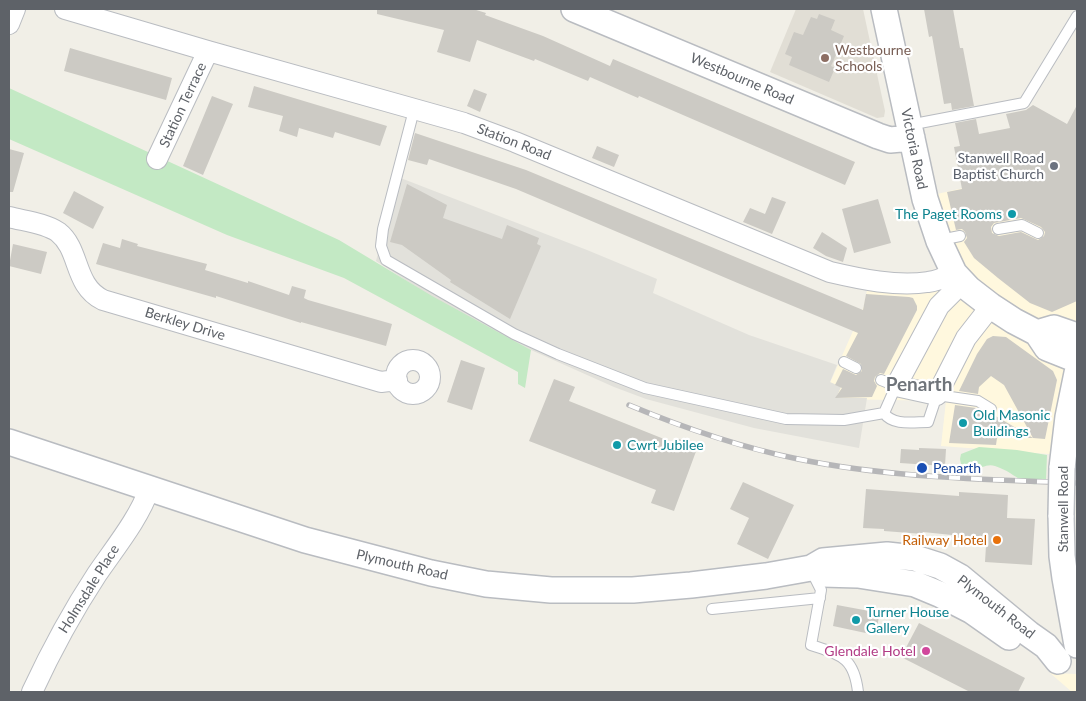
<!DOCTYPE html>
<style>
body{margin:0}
#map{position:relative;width:1086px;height:701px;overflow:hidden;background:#f1efe7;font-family:Lato,sans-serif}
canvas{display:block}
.frame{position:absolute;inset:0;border:10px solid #5e6268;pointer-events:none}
</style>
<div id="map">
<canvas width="1086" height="701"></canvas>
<div class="frame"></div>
</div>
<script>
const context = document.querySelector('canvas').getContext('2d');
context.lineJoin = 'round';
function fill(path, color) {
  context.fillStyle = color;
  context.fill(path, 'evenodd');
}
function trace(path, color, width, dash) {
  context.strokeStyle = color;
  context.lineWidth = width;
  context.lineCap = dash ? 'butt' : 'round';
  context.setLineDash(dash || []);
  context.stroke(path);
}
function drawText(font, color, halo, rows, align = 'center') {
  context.font = font + ' Lato,sans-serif';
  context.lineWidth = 4.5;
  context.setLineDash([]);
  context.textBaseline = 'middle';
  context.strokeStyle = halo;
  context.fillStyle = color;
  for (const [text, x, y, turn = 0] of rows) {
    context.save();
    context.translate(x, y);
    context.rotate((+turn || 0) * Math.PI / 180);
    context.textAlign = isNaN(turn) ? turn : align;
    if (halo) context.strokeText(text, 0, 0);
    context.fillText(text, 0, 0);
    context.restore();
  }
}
fill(new Path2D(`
 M1020 175 1077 205V468L1061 467 1062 455 941 446 946 401 835 399 830 383 864 306 869 279 940 278 924 197Z
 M1050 673 1077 674V692H1072Z`), '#fff8de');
fill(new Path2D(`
 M398 177 587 250 657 279 653 293 749 335 837 365 830 382 841 387 836 398H867L859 448 754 428 646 399 614 387 531 350 433 298 376 261Z`), '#e2e1db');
fill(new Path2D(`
 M796 9H863L885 111 884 117 877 118 770 72Z`), '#e1ded5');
fill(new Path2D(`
 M9 88 339 240 432 296 531 350 525 388 518 384V372L344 278 227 235 9 139Z
 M979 447 1017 450 1047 455 1046 480C1033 490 1021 480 1010 473 1006 470 1000 468 995 466 983 462 977 476 961 464L960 459 961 454Z`), '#c3e9c4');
fill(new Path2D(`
 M377 9H473L486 13 485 15 543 36 610 66 613 59 855 162 845 185 639 96 638 98 590 77 588 81 535 59 534 61 477 40 470 62 437 52 444 30 377 14Z
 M924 9H953L960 48H963L974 106 952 110 951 103 944 104 932 36 929 37Z
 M819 14 835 20 831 30 844 36 831 66 835 68 829 82 789 65 792 57 785 54 794 32 803 35 811 17 817 19Z
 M70 48 172 78 166 100 64 71Z
 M254 86 387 126 380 146 335 132 333 138 299 128 297 137 279 131 283 116 248 107Z
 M474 89 487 94 480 112 467 106Z
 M212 96 233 104 203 175 183 166Z
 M1033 105 1067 124 1077 105V301L1052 312 1030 303 998 278 974 258 964 242 967 238 965 232 962 229 956 230 947 192 962 189 954 147 960 146 955 123 976 119 979 134 1010 128 1006 114 1026 110ZM1021 218 1041 227 1045 232 1044 236 1038 240 1021 232 999 236 992 233 991 227 994 223Z
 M415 133 526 170 863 310 866 294 909 297 913 298 917 306V310L884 374 880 373 875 377 874 381 877 386 872 397 835 398 842 388 835 385 843 369 856 375 862 371 861 364 846 356 858 333 740 284 516 189 429 159 427 165 408 160Z
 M597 146 619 155 614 167 592 158Z
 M9 149 24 153 13 192H9Z
 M407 184 447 205 443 218 502 239 507 225 539 238 537 244 541 246 510 319 450 282 451 280 402 245 390 242Z
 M74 191 104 207 93 229 63 213Z
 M772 197 786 202 772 234 743 222 750 208 765 214Z
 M878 199 891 243 854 253 842 209Z
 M822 232 847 248 843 262 826 256 813 248Z
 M122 239 138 244 137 246 207 264 205 270 248 283V281L289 295 292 286 306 290 304 298 308 300 392 324 386 346 301 322V323L216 296V298L96 264 103 243 120 248Z
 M13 244 47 252 41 274 9 266Z
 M993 336 1006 337 1053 371 1057 380 1045 439 1033 438 1004 385 991 376 979 387 978 394 959 391 977 354 987 339Z
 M461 360 485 368 472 410 447 402Z
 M554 379 575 387 569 401 674 443 676 438 698 446 674 511 651 503 656 490 529 441Z
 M955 405 976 408 988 415H994L1033 438H997L996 445 949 443Z
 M919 448 946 449 945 466 900 463 901 449 919 450Z
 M743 482 794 505 768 559 737 544 749 518 730 509Z
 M866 489 959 496V492L1008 495 1007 518 1035 519 1032 565 985 562 986 546 969 545 970 540 952 539V535L923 532V534L884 531V529L863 528Z
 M837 605 880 613 875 635 833 626Z
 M919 623 1025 678 1018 692H970L901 657Z`), '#cccac4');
const service = new Path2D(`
 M414 110 383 229 381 246 386 260 514 334 558 354 645 388 786 419 844 420 884 413
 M909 125 1024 103 1077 16
 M998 229 1022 225 1038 233
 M940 240 960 236
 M844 362 856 368
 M881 380 896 386 884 413C893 426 913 422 928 422L937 395 978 401 991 409
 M813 574 821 590 811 645C841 655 854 657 858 692
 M712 609 820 598`);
const minor = new Path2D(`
 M65 9 208 51 464 123 515 142 830 272C860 279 897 287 928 282 937 281 946 277 954 273
 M9 24 15 9
 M157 159 208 51
 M9 217C24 221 45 223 58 232 81 250 73 285 103 300L381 382 397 380
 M962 283 939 306 896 386 937 395 966 338 991 306
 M396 377a17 17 0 1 1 34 0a17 17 0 1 1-34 0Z
 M32 692C51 651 72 612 97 574 114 549 140 517 149 489`);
const tertiary = new Path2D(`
 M574 9 878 136 890 140 912 138
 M884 9 925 199 939 241 954 273 969 289 991 306 1014 321 1037 333 1047 348 1077 360
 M1037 333 1054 328 1077 336
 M9 442 305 540 431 573 486 584 551 590H633L691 585 766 576 811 568 823 561 887 555 915 558 940 566 960 577 1029 634 1046 646 1058 661
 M1062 468 1068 417 1077 373
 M1061 515 1062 556 1065 578 1077 645
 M822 574 858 575 915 584 939 594 972 611 1009 637`);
trace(service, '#b9bcc1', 12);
trace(minor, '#b9bcc1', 22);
trace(tertiary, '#b9bcc1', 28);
trace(service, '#fff', 10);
trace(minor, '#fff', 20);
trace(tertiary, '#fff', 25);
const rail = new Path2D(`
 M629 405C684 428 739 447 798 459 890 478 984 479 1077 483`);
trace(rail, '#b6b6b8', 5.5);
trace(rail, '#fff', 4, [11]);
const tertiaryBridge = new Path2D(`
 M1061 515 1062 468`);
trace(tertiaryBridge, '#b9bcc1', 28, []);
trace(tertiaryBridge, '#fff', 25);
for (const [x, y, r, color] of [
 [825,58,5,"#8d6e63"],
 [1054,166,5,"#6b7280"],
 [1012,214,5,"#0f9aa8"],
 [963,423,5,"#0f9aa8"],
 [617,445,5,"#0f9aa8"],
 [922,468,6,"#1a4fb4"],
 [997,540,5,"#e8710a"],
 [856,620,5,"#0f9aa8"],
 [926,651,5,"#d1479c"]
]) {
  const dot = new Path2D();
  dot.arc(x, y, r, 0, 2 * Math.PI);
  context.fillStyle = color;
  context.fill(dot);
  trace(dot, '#fff', 2);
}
drawText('14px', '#785e54', '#fff', [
 ["Westbourne",835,50],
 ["Schools",835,66]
], 'left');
drawText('14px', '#5e6268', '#fff', [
 ["Westbourne Road",742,79,23],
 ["Station Terrace",183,105,-65],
 ["Station Road",514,142,21],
 ["Victoria Road",914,149,78],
 ["Berkley Drive",185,324,17],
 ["Stanwell Road",1063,509,-90],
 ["Plymouth Road",402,565,13],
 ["Holmsdale Place",89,589,-58],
 ["Plymouth Road",996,607,38]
]);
drawText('14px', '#5b616d', '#fff', [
 ["Stanwell Road",1044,158],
 ["Baptist Church",1044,174]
], 'right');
drawText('14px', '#0d838f', '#fff', [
 ["The Paget Rooms",1002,214,"right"],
 ["Old Masonic",973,415],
 ["Buildings",973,431],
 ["Cwrt Jubilee",627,445],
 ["Turner House",866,612],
 ["Gallery",866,628]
], 'left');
drawText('14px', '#164399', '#fff', [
 ["Penarth",933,468]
], 'left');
drawText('14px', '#c56008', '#fff', [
 ["Railway Hotel",987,540]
], 'right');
drawText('14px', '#b23c85', '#fff', [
 ["Glendale Hotel",916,651]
], 'right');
drawText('bold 19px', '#6f747a', '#fff', [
 ["Penarth",919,385]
]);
</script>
